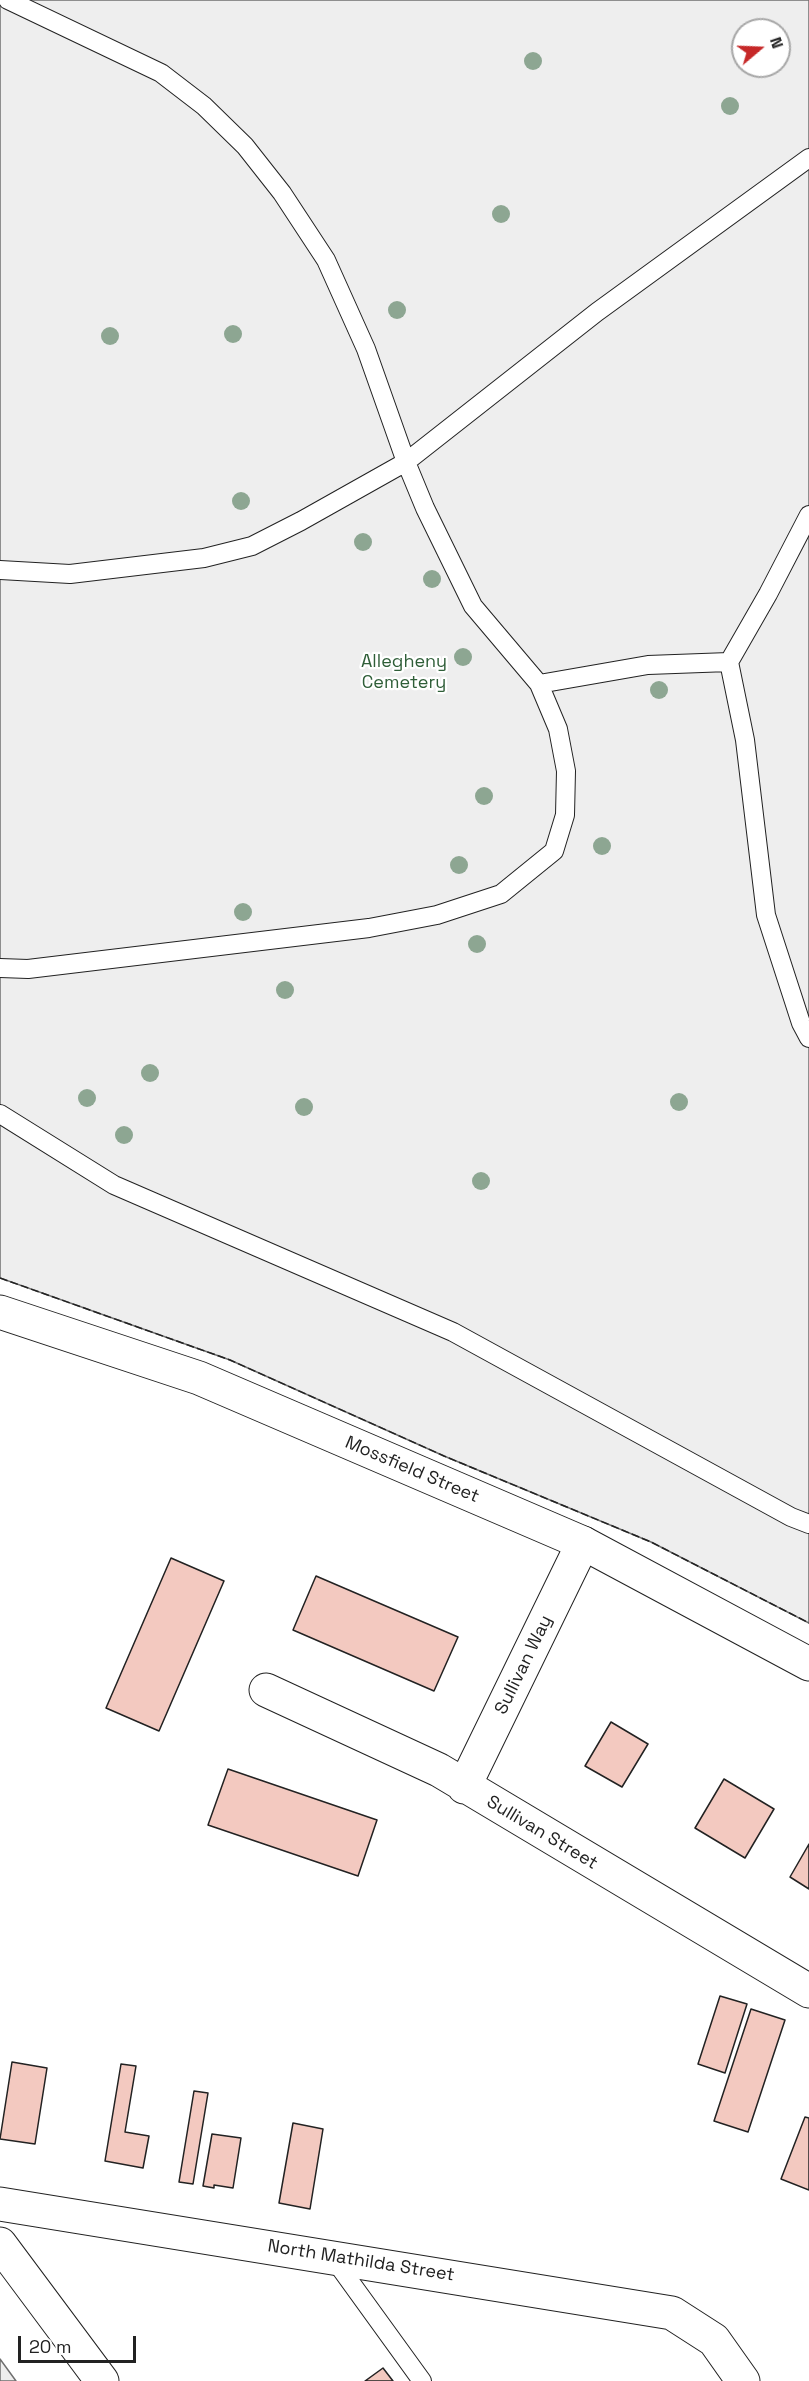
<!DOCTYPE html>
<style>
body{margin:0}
#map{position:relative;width:809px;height:2381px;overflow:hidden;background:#fff;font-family:"Space Grotesk",sans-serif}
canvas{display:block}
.north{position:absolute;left:731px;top:18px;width:60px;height:60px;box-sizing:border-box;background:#fff;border:2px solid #a7a7a7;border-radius:50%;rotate:71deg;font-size:16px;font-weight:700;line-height:24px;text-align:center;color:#222}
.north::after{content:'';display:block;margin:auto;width:21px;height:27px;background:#c62828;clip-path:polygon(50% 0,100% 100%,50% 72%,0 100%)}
.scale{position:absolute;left:18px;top:2336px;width:118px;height:27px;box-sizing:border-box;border:3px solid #222;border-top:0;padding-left:8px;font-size:18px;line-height:21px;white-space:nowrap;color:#222;-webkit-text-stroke:4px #fff;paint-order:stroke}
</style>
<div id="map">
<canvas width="809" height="2381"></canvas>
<div class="north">N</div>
<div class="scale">20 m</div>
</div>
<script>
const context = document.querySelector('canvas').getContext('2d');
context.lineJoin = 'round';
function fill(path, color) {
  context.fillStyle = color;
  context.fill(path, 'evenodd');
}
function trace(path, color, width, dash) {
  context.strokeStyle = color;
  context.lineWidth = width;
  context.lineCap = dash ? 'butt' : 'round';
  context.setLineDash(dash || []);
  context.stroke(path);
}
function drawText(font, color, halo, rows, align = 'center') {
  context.font = font + ' "Space Grotesk",sans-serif';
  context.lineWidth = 4.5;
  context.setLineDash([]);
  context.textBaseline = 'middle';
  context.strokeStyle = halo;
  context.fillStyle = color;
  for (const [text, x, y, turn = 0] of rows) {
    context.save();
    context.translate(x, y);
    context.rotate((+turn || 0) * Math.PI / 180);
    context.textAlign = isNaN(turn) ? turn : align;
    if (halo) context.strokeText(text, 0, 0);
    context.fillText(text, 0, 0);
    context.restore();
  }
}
const green = new Path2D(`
 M0 0H809V1623L651 1542 444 1456 230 1360 0 1278ZM743 30H779V66H743Z
 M0 2359 16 2381H0Z`);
fill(green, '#eee');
trace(green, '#6f6f6f', 1.5);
const building = new Path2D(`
 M171 1558 224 1581 159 1731 106 1708Z
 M316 1576 458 1637 434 1691 293 1630Z
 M611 1722 648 1744 622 1787 585 1766Z
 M228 1769 377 1820 358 1876 208 1825Z
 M724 1779 774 1809 745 1858 695 1828Z
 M809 1844V1889L790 1877Z
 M720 1996 747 2004 725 2073 698 2064Z
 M751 2009 785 2020 748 2132 714 2121Z
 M12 2062 47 2068 35 2144 0 2139Z
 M121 2064 136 2066 125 2132 149 2136 143 2168 105 2161Z
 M194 2091 208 2093 193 2184 179 2182Z
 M805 2117 809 2118V2190L781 2179Z
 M293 2123 323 2129 310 2209 279 2203Z
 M212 2134 241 2138 233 2188 214 2185V2188L203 2186Z
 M383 2368 393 2381H365Z`);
fill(building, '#f3c9c0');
trace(building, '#222', 1.5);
const service = new Path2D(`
 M8 0 161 73 204 106 245 146 282 193 326 260 366 349 406 462 425 508 473 606 539 684 648 665 729 662
 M809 515 768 594 729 662 745 740 766 915 801 1023 809 1038
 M0 570 70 574 204 558 252 546 301 521 406 462 597 312 809 158
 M0 968 28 969 369 928 437 915 501 894 554 851 565 815 566 771 558 729 539 684
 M0 1114 114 1185 453 1332 791 1517 809 1524
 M333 2258 422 2381`);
const minor = new Path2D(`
 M266 1690 439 1770 809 1991
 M464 1787 583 1543
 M0 2204 672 2313 714 2340 743 2381
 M0 2244 102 2381`);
const tertiary = new Path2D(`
 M0 1312 199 1378 583 1543 809 1664`);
trace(service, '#222', 20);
trace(minor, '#222', 35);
trace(tertiary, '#222', 35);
trace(service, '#fff', 18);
trace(minor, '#fff', 33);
trace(tertiary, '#fff', 33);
trace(new Path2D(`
 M0 1278 230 1360 444 1456 651 1542 809 1623`), '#222', 1.5, [8, 3]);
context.fillStyle = '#8da692';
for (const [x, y] of [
 [533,61],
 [730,106],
 [501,214],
 [397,310],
 [233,334],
 [110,336],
 [241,501],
 [363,542],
 [432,579],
 [463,657],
 [659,690],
 [484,796],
 [602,846],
 [459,865],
 [243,912],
 [477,944],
 [285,990],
 [150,1073],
 [87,1098],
 [679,1102],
 [304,1107],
 [124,1135],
 [481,1181]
]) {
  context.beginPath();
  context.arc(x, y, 9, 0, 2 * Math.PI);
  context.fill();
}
drawText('18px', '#2f5e38', '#fff', [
 ["Allegheny",404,662],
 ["Cemetery",404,683]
]);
drawText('18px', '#222', '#fff', [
 ["Mossfield Street",412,1470,23],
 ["Sullivan Way",524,1665,-64],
 ["Sullivan Street",542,1833,31],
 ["North Mathilda Street",361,2261,9]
]);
</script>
